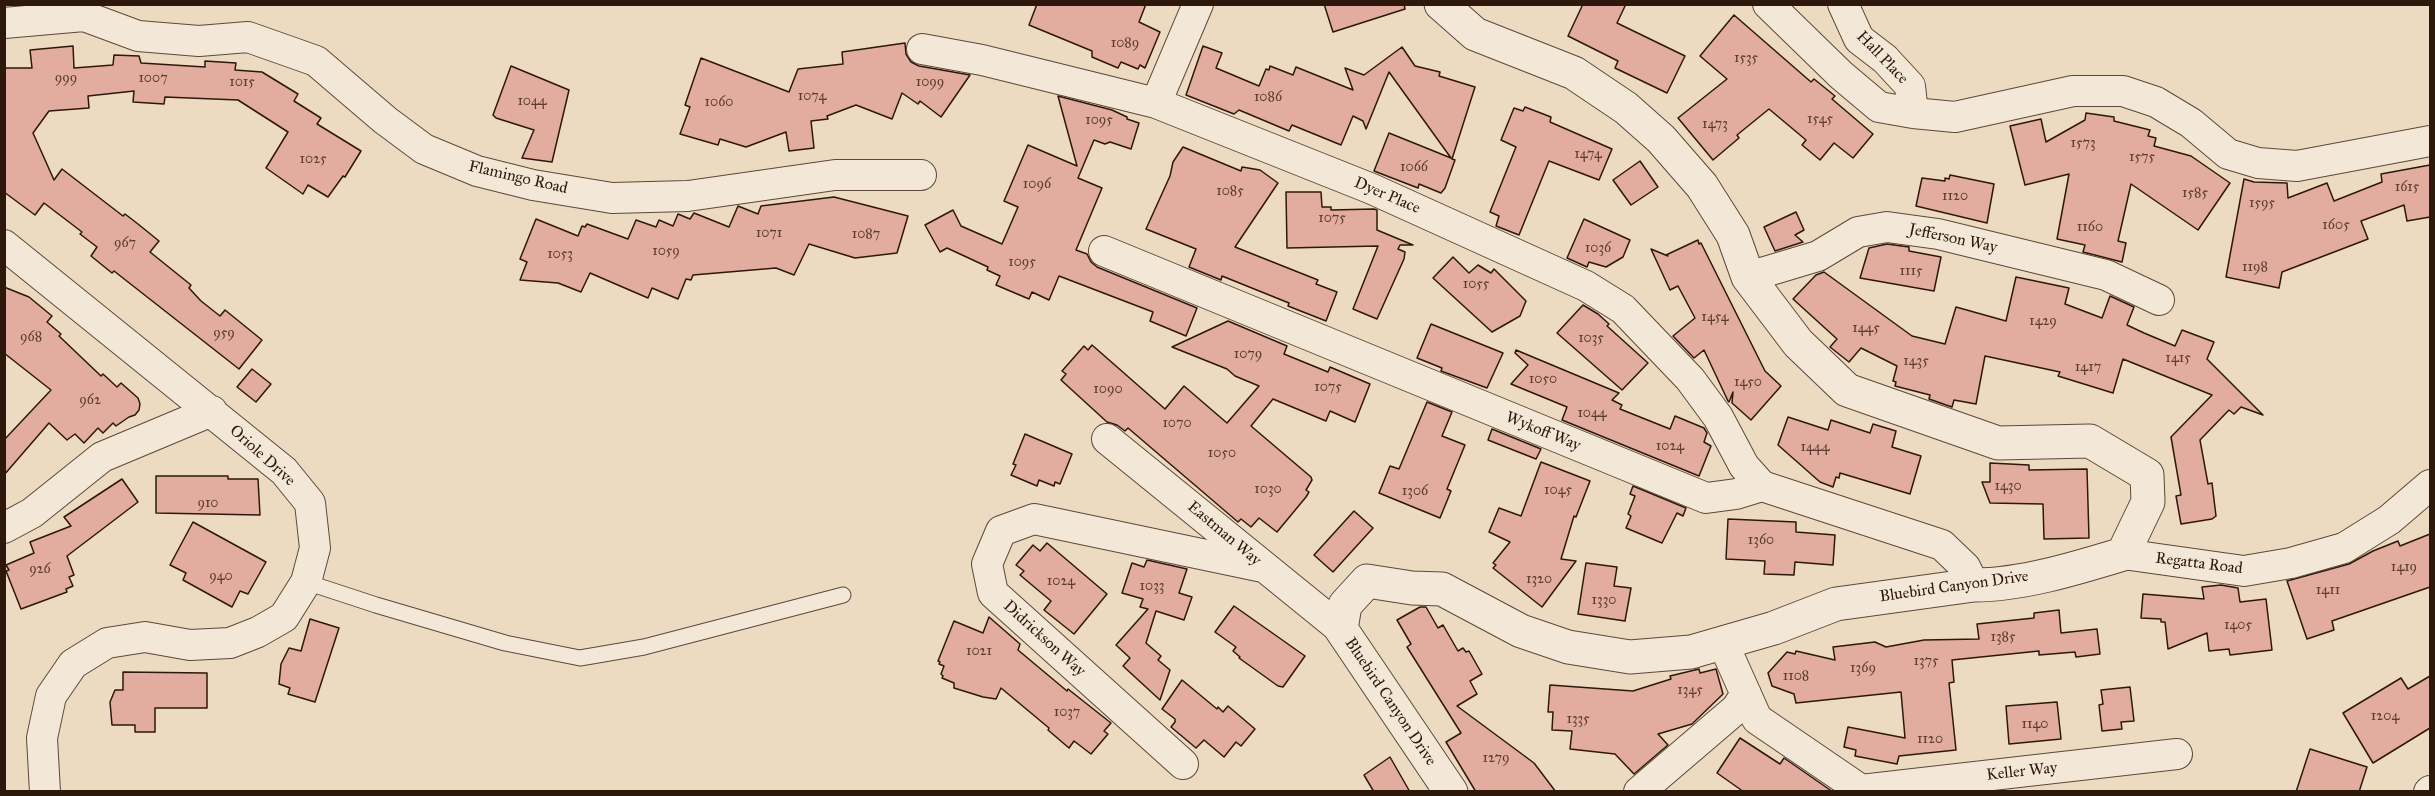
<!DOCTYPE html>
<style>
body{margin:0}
#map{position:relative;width:2435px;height:796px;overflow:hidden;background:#ecdac1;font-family:"IM FELL Great Primer",serif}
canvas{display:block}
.frame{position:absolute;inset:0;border:6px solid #2e180b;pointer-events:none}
</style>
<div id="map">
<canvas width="2435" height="796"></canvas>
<div class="frame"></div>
</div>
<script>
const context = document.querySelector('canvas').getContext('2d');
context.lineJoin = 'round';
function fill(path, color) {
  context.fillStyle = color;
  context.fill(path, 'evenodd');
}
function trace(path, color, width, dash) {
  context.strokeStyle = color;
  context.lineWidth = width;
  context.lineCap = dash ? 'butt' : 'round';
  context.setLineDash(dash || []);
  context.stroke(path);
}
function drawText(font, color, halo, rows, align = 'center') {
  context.font = font + ' "IM FELL Great Primer",serif';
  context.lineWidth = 4.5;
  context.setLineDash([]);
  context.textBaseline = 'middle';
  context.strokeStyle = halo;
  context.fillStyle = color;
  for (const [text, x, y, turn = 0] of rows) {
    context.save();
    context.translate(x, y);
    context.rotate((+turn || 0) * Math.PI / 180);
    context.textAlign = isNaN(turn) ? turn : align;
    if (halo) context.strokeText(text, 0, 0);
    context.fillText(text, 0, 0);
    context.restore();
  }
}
const building = new Path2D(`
 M1037 4H1146L1139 22 1160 32 1145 68 1140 65 1138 69 1121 62 1118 68 1092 57V51L1029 25Z
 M1324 4H1404L1405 9 1333 32Z
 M1583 4H1626L1617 23 1685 56 1667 93 1615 68 1618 61 1568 36Z
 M1734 15 1811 82 1814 79 1835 96 1832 99 1873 134 1853 158 1834 143 1820 160 1802 145 1806 140 1769 109 1737 135 1739 138 1713 160 1678 118 1727 79 1700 56Z
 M905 43 906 54 911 62 919 66 970 75 941 117 920 101 918 104 902 93 892 119 856 105 827 116 828 119 811 121 814 148 789 151 786 132 746 147 720 139 718 145 680 134 690 107 685 105 701 58 789 92 798 69 843 64 842 52Z
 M73 46 74 68 113 65 114 55 139 56 141 63 205 67V61L236 63 235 70 262 72 298 94 294 101 321 118 317 124 361 151 345 177 343 176 328 197 308 185 303 194 266 168 288 132 238 100 165 97 164 104 133 102 134 91 88 96 89 108 49 111 33 133 54 180 62 169 123 216 125 214 138 224 159 241 150 252 191 285 189 288 201 301 220 316 225 310 262 340 239 369 114 271 112 273 91 256 97 247 80 234 82 232 44 203 35 215 4 192V68H32L30 50Z
 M1203 46 1222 53 1216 68 1259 86 1266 69 1269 70 1270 66 1293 75 1296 67 1353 90 1345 68 1364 75 1402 47 1415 66 1440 72 1439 76 1475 87 1452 159 1455 160 1445 188 1441 193 1419 184 1418 188 1374 171 1389 133 1451 158 1389 72 1366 129 1363 121 1353 116 1341 145 1292 125 1289 131 1239 110 1234 114 1186 95Z
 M511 66 569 90 552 162 522 158 534 130 496 118 493 115Z
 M1058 96 1112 110 1127 117V119L1139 123 1131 149 1110 142 1105 144 1094 140 1078 178 1102 188 1076 250 1087 254 1091 262 1097 267 1197 308 1186 336 1150 321 1153 312 1059 276 1049 300 1032 292 1029 299 996 285 1000 276 987 270 988 267 947 248 940 252 925 225 953 210 961 226 1002 244 1018 207 1004 201 1028 145 1077 166Z
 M1525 107 1551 117 1550 122 1612 149 1599 180 1549 161 1519 235 1496 226 1499 216 1490 212 1516 147 1501 140 1514 108 1523 111Z
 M2086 113 2114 117V121L2150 130 2148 136 2156 138 2154 146 2191 156 2230 183 2198 230 2131 184 2118 241 2126 243 2122 262 2083 252 2085 245 2057 239 2069 174 2025 185 2010 126 2041 119 2046 142 2085 120Z
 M1183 147 1241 171 1242 167 1260 170 1278 183 1235 247 1318 280 1316 284 1337 292 1326 321 1288 306 1289 303 1222 276 1221 280 1189 267 1196 249 1146 229 1170 176 1173 162Z
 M1640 161 1658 187 1631 205 1613 180Z
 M2430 165V217L2407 221 2404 205 2361 221 2368 239 2282 272 2279 288 2226 277 2244 179 2254 182 2287 183 2288 198 2327 183 2334 201 2382 182 2381 174Z
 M1950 175 1994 184 1987 223 1916 206 1922 178 1945 181V178L1949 179Z
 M1286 192H1321L1322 207H1331V210L1374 209 1377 210V230L1413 245H1400L1398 249 1405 252 1404 259 1377 319 1353 309 1378 246 1287 248Z
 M834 197 908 216 897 253 855 258 809 244 794 275 776 268 693 275 691 280 686 279 678 299 652 288 648 298 590 273 581 292 558 283 520 280 527 262 520 259 536 219 578 236 582 226 585 227 587 224 628 239 636 220 656 227 659 220 673 226 678 214 690 219 694 213 729 227 738 206 758 214 761 206Z
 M1796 212 1804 230 1795 235 1803 242 1775 251 1764 227Z
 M1584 219 1630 240 1623 257 1606 267 1589 262 1587 267 1567 258Z
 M1698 240 1699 244 1701 243 1765 371 1781 386 1751 420 1732 403 1733 392 1729 402 1728 401 1704 350 1694 358 1673 336 1695 318 1678 286 1670 290 1651 249 1668 256 1666 255Z
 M1887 244 1909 247V251L1941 257 1934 291 1860 278 1869 248Z
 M1453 257 1469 273 1478 265 1491 273 1494 269 1526 301 1520 316 1492 332 1433 278Z
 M1824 272 1912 336 1945 344 1956 307 2006 321 2016 277 2069 288 2065 304 2102 318 2110 296 2134 307 2127 325 2144 333 2175 346 2182 330 2214 342 2207 359 2263 415 2241 407 2234 414 2229 410 2200 440 2208 484 2212 483 2216 516 2212 519 2181 524 2176 496 2181 495 2171 437 2212 395 2123 359 2113 393 2058 376 2060 372 1985 356 1976 404 1954 400 1952 407 1929 399 1930 395 1895 386 1896 382 1893 381 1897 366 1861 348 1849 362 1830 347 1837 339 1793 299 1816 275Z
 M4 287 29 297 52 316 47 322 61 334 59 336 101 376 103 374 117 387 121 383 138 398 140 404 139 410 135 415 129 417 116 426 113 423 103 433 98 428 84 443 75 434 67 440 49 423 4 475V440L51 390 4 353Z
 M1583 305 1598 314 1609 324 1607 326 1648 363 1622 390 1557 333Z
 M1228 321 1287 346 1284 354 1328 372 1330 367 1370 384 1355 422 1330 411 1326 421 1273 399 1251 426 1311 477 1312 480 1306 490 1309 492 1306 497 1277 532 1259 518 1251 527 1241 519 1238 522 1128 428 1125 431 1117 425 1107 422 1061 380 1066 374 1062 371 1084 346 1088 350 1092 345 1165 409 1184 386 1227 423 1259 386 1235 376 1227 369 1172 347Z
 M1431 324 1503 353 1487 388 1441 371 1442 368 1417 358Z
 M1516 350 1619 393 1612 400 1622 405 1620 409 1670 429 1675 416 1704 428 1707 433 1704 442 1711 446 1699 476 1562 420 1567 407 1511 384 1528 365 1515 353Z
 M252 369 271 384 256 402 237 387Z
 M1427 402 1452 412 1442 436 1465 445 1447 489 1451 491 1440 518 1379 493 1390 466 1399 469Z
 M1788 417 1828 430 1831 420 1870 433 1873 424 1896 431 1892 447 1921 456 1910 494 1840 473 1839 478 1836 477 1833 487 1820 482 1778 445Z
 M1492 429 1541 449 1536 459 1488 440Z
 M1025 434 1072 454 1060 484 1055 482 1054 486 1039 480 1037 486 1011 475 1016 465 1013 464Z
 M1541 462 1590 481 1576 517 1574 516 1561 559 1576 561 1542 607 1493 568 1496 565 1493 563 1510 542 1489 532 1499 508 1521 516Z
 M1990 463 2029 465V470L2087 469 2089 538 2044 539 2043 504 1990 503 1982 482H1990Z
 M156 476H228V479H258L260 515 156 513Z
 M122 479 138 502 67 556 74 575 69 577 73 586 66 589 67 592 21 609 6 571 9 570 6 565 34 553 30 542 71 526 64 517Z
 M1633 486 1686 508 1683 516 1677 513 1662 543 1626 528 1631 516 1628 514 1635 496 1630 494Z
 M1354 511 1373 528 1333 572 1314 555Z
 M1728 519 1796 522V532L1835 535 1833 565 1795 562 1794 575 1764 574 1765 561 1726 559Z
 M193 522 266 562 248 594 240 591 232 607 183 580 186 573 170 565Z
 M2430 534V587L2332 621 2334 630 2307 639 2287 581 2349 564 2373 551 2398 541 2400 546Z
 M1047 543 1107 594 1074 634 1044 610 1051 601 1020 575 1024 571 1016 565 1033 545 1040 551Z
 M1147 560 1187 569 1179 593 1192 597 1184 620 1156 611 1146 643 1161 656 1158 660 1170 670 1160 700 1123 666 1130 658 1116 645 1148 609 1140 607 1143 599 1122 593 1132 563 1144 567Z
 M1586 563 1617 567 1614 586 1631 588 1625 621 1578 614Z
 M2221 585 2238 588 2240 602 2266 599 2272 650 2230 655 2229 649 2209 651 2207 633 2168 649 2165 622H2161V619L2141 618 2143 594 2204 599 2202 587Z
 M1234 606 1305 656 1283 687 1278 686 1239 658 1240 657 1233 651 1236 647 1215 632Z
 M1420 607H1426L1438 628 1443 625 1458 651 1463 648 1466 652 1469 651 1482 674 1470 681 1477 694 1457 706 1534 763 1556 792H1476L1446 742 1461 733 1407 647 1411 644 1397 620Z
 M2059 610 2061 633 2097 629 2100 654 2076 657 2075 652 2039 655V651L1952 660 1954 682 1949 683 1956 750 1899 756 1897 764 1855 756 1856 750 1844 747 1848 727 1905 738 1901 692 1796 703 1794 694 1772 686 1768 673 1787 652 1795 654 1796 651 1835 660 1833 647 1875 642 1886 647 1924 640 1979 639 1977 624 2034 618V613Z
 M989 617 1020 644 1018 650 1067 691 1068 689 1111 723 1104 731 1108 734 1091 754 1074 741 1069 748 1048 730 1049 728 1001 688 996 699 983 697 954 688V683L942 678 943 676 941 674 944 666 939 664 940 662 938 661 954 621 983 633Z
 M310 619 339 628 315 702 288 694 290 688 279 684 281 664 289 648 301 651Z
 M1699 669 1700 673 1716 669 1723 694 1692 724 1658 734 1668 745 1634 774 1615 754 1570 749 1572 731 1552 730 1553 712H1548L1550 685 1633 691 1671 679 1670 676Z
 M123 672 207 673V708H155V732H135V725H112L110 702 115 690H123Z
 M2430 676V728L2373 763 2343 713 2401 678 2408 689Z
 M1182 680 1217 709 1218 707 1223 712 1228 706 1255 729 1241 746 1236 742 1224 757 1204 740 1196 748 1171 727 1175 722V719L1162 709Z
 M2130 687 2134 721 2121 722 2122 729 2102 731 2099 705 2103 704 2101 690Z
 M2057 702 2061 739 2009 744 2006 706Z
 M1740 738 1780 764 1784 758 1833 792H1744L1717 773Z
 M2310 749 2367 767 2359 792H2296Z
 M1390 757 1410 792H1374L1364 775Z`);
fill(building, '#e2ac9e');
trace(building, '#2e180b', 1.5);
const service = new Path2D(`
 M306 582 376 605 505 643 580 658 644 647 843 595`);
const minor = new Path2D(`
 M1768 4 1841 75 1879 107 1913 113 1955 117 2073 91H2123L2156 102 2191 123 2228 154 2258 163 2297 166 2430 141
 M1843 4 1859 39 1885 59 1910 86 1913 113
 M4 23 84 16 138 36 199 41 248 37 316 61 385 120 424 149 477 171 533 185 612 198 688 196 835 175H921
 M922 49 982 60 1156 103 1372 189 1586 286 1623 309 1690 379 1718 417 1744 466 1762 486
 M1156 103 1198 4
 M4 245 284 471 310 503 315 548 306 582 284 617 258 632 230 643 190 645 145 637 107 643 73 664 51 696 42 738 45 792
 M1104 251 1706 498 1736 494 1762 486 1942 545 1965 567 1974 585
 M1748 277 1818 256 1858 232 1887 227 1938 234 2106 275 2159 300
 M1107 439 1341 629
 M4 528 32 513 102 457 212 411
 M2123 554 2244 571 2291 563 2344 548 2389 520 2430 485
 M1723 643 1757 719 1861 790 2177 754
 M1183 764 993 593 987 564 1001 531 1034 519 1263 567
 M1639 792 1736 709 1746 694
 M2429 792 2430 791`);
const tertiary = new Path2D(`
 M1441 4 1475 34 1574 73 1626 108 1661 139 1702 186 1733 235 1748 277 1798 343 1847 390 1998 443 2090 441 2147 475 2148 502 2123 554C2077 568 2022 585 1974 585L1836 604 1774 628 1691 652 1630 657 1568 647 1521 631 1442 589 1412 588 1367 581 1345 605 1341 629 1451 792`);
trace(service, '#5e4838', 17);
trace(minor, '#5e4838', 32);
trace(tertiary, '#5e4838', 35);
trace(service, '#f3e7d7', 15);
trace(minor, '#f3e7d7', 30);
trace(tertiary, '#f3e7d7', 33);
drawText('14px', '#5b3d30', null, [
 ["1089",1125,44],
 ["1535",1746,59],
 ["999",66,79],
 ["1007",153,79],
 ["1015",242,83],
 ["1099",930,83],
 ["1074",812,97],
 ["1086",1268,98],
 ["1044",532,102],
 ["1060",719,103],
 ["1545",1820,120],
 ["1095",1099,121],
 ["1473",1715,125],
 ["1573",2083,144],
 ["1474",1588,155],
 ["1575",2142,158],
 ["1025",313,160],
 ["1066",1414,168],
 ["1096",1037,185],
 ["1615",2407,188],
 ["1085",1230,192],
 ["1585",2195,194],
 ["1120",1955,197],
 ["1595",2262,204],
 ["1075",1332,219],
 ["1605",2336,226],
 ["1160",2090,228],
 ["1071",769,234],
 ["1087",866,235],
 ["967",125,244],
 ["1036",1598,249],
 ["1059",666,252],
 ["1053",560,255],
 ["1095",1022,263],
 ["1198",2255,268],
 ["1115",1911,272],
 ["1055",1476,285],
 ["1454",1715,318],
 ["1429",2043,322],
 ["1445",1866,329],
 ["959",224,334],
 ["968",31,338],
 ["1035",1591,339],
 ["1079",1248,355],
 ["1415",2178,359],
 ["1435",1916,362],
 ["1417",2088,368],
 ["1050",1543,380],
 ["1450",1748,383],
 ["1075",1328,388],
 ["1090",1108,390],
 ["962",90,401],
 ["1044",1592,414],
 ["1070",1177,424],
 ["1024",1670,447],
 ["1444",1815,448],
 ["1050",1222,454],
 ["1430",2008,487],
 ["1030",1268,490],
 ["1045",1558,491],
 ["1306",1415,492],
 ["910",208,504],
 ["1360",1761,541],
 ["1419",2404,568],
 ["926",40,570],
 ["940",221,577],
 ["1320",1539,580],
 ["1024",1061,582],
 ["1033",1152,587],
 ["1411",2328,591],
 ["1330",1604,601],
 ["1405",2238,626],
 ["1385",2003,638],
 ["1021",979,652],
 ["1375",1926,662],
 ["1369",1863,669],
 ["1108",1796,677],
 ["1345",1690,691],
 ["1037",1067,713],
 ["1204",2385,717],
 ["1335",1578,720],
 ["1140",2035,725],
 ["1120",1930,740],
 ["1279",1496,759]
]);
drawText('16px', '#2e180b', '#f3e7d7', [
 ["Hall Place",1882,58,46],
 ["Flamingo Road",518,178,13],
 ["Dyer Place",1387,196,23],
 ["Jefferson Way",1953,239,12],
 ["Wykoff Way",1543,432,22],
 ["Oriole Drive",262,456,42],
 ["Eastman Way",1224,534,40],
 ["Regatta Road",2199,564,7],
 ["Bluebird Canyon Drive",1954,587,-8],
 ["Didrickson Way",1044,639,42],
 ["Bluebird Canyon Drive",1390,702,56],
 ["Keller Way",2022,772,-6]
]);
</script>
